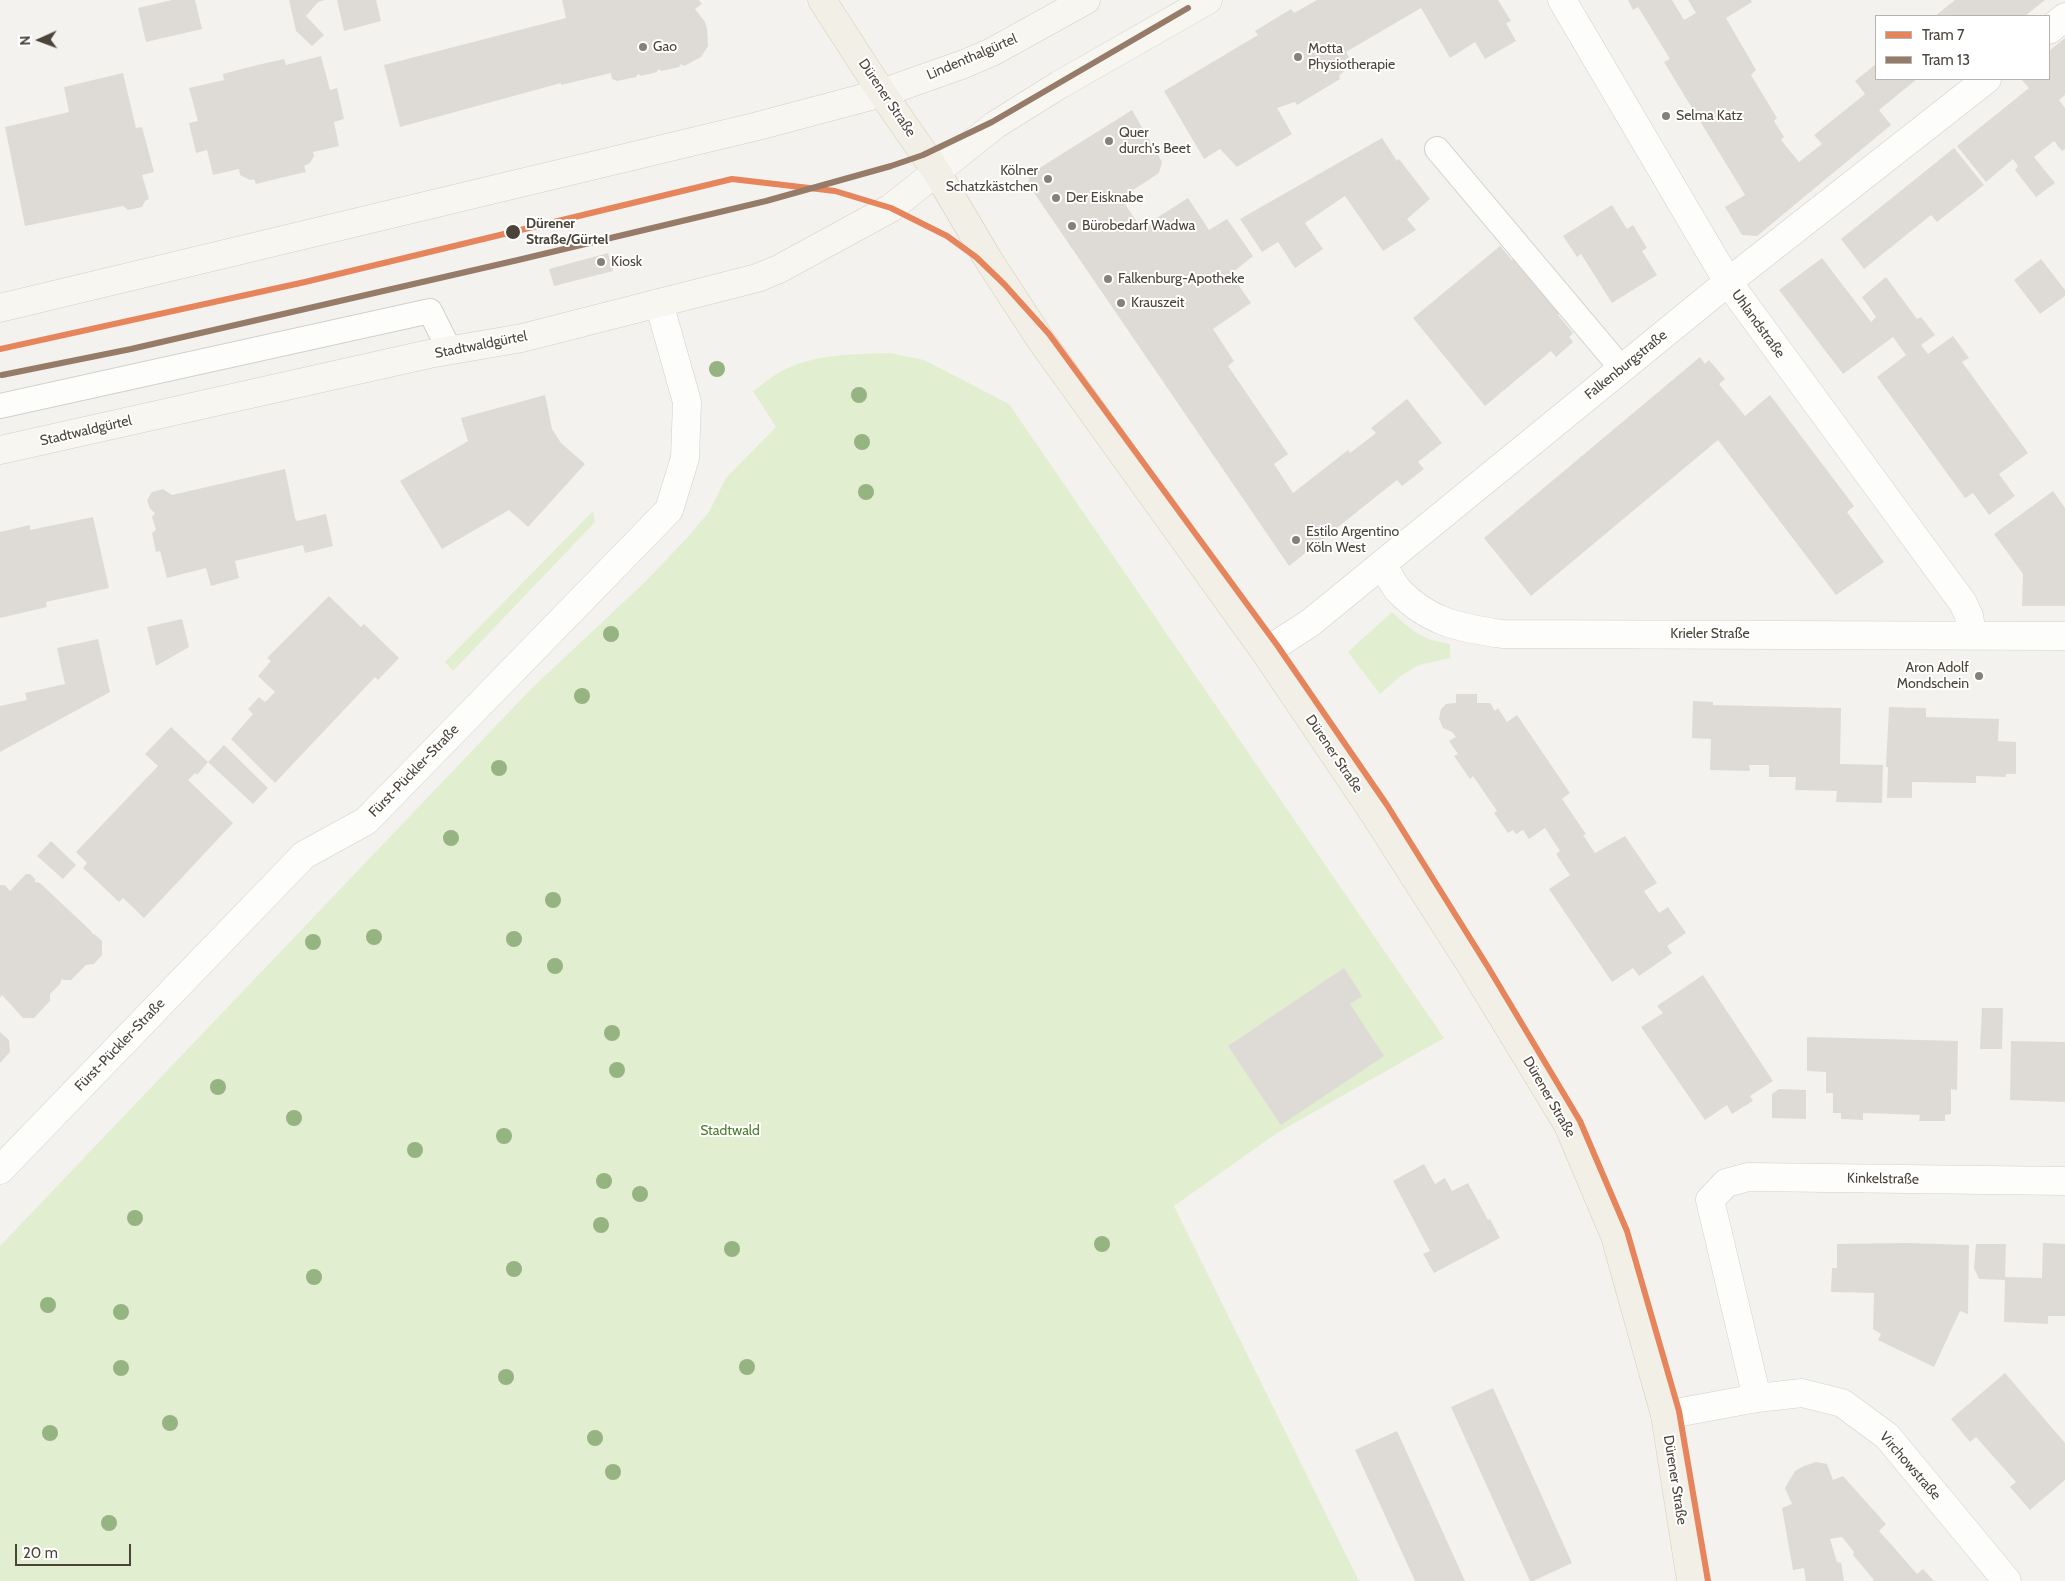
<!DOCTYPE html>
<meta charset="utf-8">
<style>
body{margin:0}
#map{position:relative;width:2065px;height:1581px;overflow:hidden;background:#f4f2ee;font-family:Cabin,sans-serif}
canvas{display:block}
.legend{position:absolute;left:1875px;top:15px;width:175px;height:65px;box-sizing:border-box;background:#fff;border:1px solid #b7b4b0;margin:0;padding:6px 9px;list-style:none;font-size:15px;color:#4b4439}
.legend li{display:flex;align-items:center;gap:10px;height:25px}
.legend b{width:25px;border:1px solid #b7b4b0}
.north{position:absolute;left:15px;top:15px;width:50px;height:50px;-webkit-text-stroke:4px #fff;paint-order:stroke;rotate:268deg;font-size:14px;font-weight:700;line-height:20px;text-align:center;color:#4b4439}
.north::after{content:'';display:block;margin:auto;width:18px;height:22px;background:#4b4439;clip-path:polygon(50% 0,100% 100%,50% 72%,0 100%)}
.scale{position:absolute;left:15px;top:1544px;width:116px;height:22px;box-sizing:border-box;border:2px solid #4b4439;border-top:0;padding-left:6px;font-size:15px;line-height:18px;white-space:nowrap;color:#4b4439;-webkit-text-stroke:4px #fff;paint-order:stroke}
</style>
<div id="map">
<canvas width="2065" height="1581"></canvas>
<ul class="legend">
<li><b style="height:6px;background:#e6855c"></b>Tram 7</li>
<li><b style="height:6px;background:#967b68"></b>Tram 13</li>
</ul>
<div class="north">N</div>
<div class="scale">20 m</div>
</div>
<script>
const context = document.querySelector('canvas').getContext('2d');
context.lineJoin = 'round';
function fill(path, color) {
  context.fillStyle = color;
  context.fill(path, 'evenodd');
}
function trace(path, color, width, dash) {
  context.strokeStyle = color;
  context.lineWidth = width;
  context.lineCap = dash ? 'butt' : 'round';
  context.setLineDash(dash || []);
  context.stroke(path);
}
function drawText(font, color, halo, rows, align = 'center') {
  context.font = font + ' Cabin,sans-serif';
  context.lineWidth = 4;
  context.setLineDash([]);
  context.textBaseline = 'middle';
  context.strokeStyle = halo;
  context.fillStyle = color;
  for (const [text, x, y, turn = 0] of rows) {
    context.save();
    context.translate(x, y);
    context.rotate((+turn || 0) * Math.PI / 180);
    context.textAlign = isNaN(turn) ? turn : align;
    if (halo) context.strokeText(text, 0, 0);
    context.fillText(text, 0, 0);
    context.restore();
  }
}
fill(new Path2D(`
 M890 353 924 360 1009 404 1444 1038 1277 1133 1174 1206 1359 1581H0V1246L531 689 646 581 686 539 709 512 726 478 776 427 753 391C764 384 774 374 786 369 817 354 856 354 890 353Z
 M593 511 595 522 453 671 445 662Z
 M1392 612C1413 632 1421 639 1450 644V658L1419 665 1402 675 1380 694 1348 652Z`), '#e1eecf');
fill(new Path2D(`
 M172 0H195L202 29 146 42 138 8Z
 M289 0H325L318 2 306 16 324 35 312 46 296 31Z
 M337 0H376L381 21 344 31Z
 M562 0H699L702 4 695 9 705 22 707 29 708 46 701 57 684 66 681 64 679 67 662 71 658 69 657 72 641 76 638 74 636 77 617 81 612 79 611 73 561 85V83L400 127 384 65 566 18Z
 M1317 0H1498L1511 21 1506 23 1516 41 1485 59 1475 42 1450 58 1421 8 1346 52 1352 63 1339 76 1340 79 1297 105 1295 102 1277 108 1292 134 1237 167 1220 149 1204 159 1164 91 1258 35 1255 31 1291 9 1294 13Z
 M1628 0H1672L1684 20 1696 13 1688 0H1751L1752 2 1726 18 1756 70 1751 75 1777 118 1774 121 1784 137 1781 140 1799 162 1822 144 1814 135 1865 94 1855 81 1876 64V79H1917L1879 110 1891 125 1757 236 1742 235 1725 207 1745 195 1664 62 1670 59 1638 7 1633 10Z
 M1955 0H2045L2025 16H1935Z
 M2065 38V95L2059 100 2065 108V149L2062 151 2054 141 2034 157 2055 183 2036 197 2015 170 2018 166 2013 159 1986 182 1957 146 2029 88 2021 79H2049V51Z
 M321 56 330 90 337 88 344 119 334 122 339 146 313 152 314 156 310 163 304 166 306 172 280 178 256 184 254 179 250 180 240 175 239 169 213 175 207 150 196 153 189 123 198 121 189 88 224 80 223 74 253 66 284 59 286 65Z
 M123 73 136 128 142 127 154 172 142 175 149 199 145 201 142 207 128 210 123 206 25 226 5 127 69 112 64 87Z
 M1132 110 1162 162 1159 173 1121 198 1141 228 1188 198 1209 230 1227 219 1253 256 1231 274 1251 303 1213 329 1234 361 1228 366 1288 454 1274 464 1293 493 1348 450 1350 453 1376 433 1371 428 1407 399 1442 443 1418 462 1424 469 1402 486 1397 480 1289 566 1028 184 1030 174Z
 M1382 138 1397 161 1399 159 1430 199 1407 219 1416 230 1383 251 1345 196 1305 223 1323 249 1295 268 1278 242 1262 252 1240 219Z
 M1954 148 1984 185 1937 222 1931 215 1864 269 1841 239Z
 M1612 205 1627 229 1633 225 1647 248 1642 251 1657 275 1612 303 1581 254 1577 257 1563 236Z
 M1500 246 1512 260 1514 258 1560 313 1558 315 1573 333 1569 337 1573 342 1556 357 1551 351 1485 406 1413 318Z
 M608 253 613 271 554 286 549 269Z
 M1822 258 1871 322 1876 317 1862 297 1886 277 1917 319 1921 317 1935 335 1921 345 1928 354 1953 336 1969 358 1962 362 2028 453 1999 474 2015 496 1989 515 1973 493 1965 498 1877 377 1906 355 1893 337 1843 374 1779 290Z
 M2041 259 2065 290V296L2040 314 2014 280Z
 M1700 357 1705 364 1709 360 1725 379 1719 384 1745 416 1770 395 1854 506 1847 512 1884 562 1836 595 1718 440 1531 596 1484 538Z
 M545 395 552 429 561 443 585 464 528 527 509 510 442 549 400 481 468 441 461 418Z
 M285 469 295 518 297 521 326 514 333 546 305 553 303 545 235 561 239 578 211 586 206 568 167 578 160 551 156 552 152 533 156 530 152 517 155 513 150 509 147 500 152 492 163 489 172 495Z
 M2053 491 2065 508V606H2022L2023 574 1994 534Z
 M93 517 109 588 46 602 47 607 0 618V532L30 525V530Z
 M329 596 361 627 364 624 399 658 378 680 375 677 275 783 231 739 253 714 248 709 259 697 265 702 275 692 258 676 271 661 267 658Z
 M182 619 189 647 156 666 147 627Z
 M98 639 110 692 0 752V706L27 700 25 693 65 684 57 648Z
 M1456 694H1477V703H1490L1495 711 1498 708 1507 722 1517 715 1570 793 1562 799 1586 834 1583 835 1595 853 1625 836 1657 883 1644 891 1659 913 1668 907 1686 933 1667 946 1672 953 1639 976 1633 968 1612 982 1549 889 1570 875 1556 854 1560 851 1545 828 1529 839 1523 830 1516 834 1513 830 1508 833 1494 813 1497 811 1473 776 1470 779 1454 756 1458 754 1449 741 1456 737 1452 732 1443 728 1439 719 1441 709 1446 704 1456 703Z
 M1693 701 1713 702V705L1841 708 1840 764 1883 765 1882 803 1836 802 1837 791 1795 790 1796 777H1769V765H1749L1750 771 1710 770 1711 739 1692 738Z
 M1889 707 1926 708V717L1999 719 1998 741 2016 742V774H2006V777L1976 776V783L1912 782V798H1887L1888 767H1886Z
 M171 727 208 762 224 745 268 788 253 804 208 762 197 775 195 773 188 780 233 823 144 918 123 898 119 902 83 868 87 863 76 852 158 766 145 754Z
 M51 841 76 865 63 879 37 856Z
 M26 874H30L35 879V882L40 883 92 932V934H94L102 941V955L94 964 86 965 71 980H63L62 978 60 984 50 994V1001L34 1018H23L2 995 0 998V885H5L10 891Z
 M1344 968 1362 996 1350 1004 1384 1056 1281 1125 1228 1046Z
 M1703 975 1773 1081 1750 1096 1753 1101 1732 1114 1727 1105 1705 1120 1641 1027 1663 1013 1657 1006Z
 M1982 1008H2003L2002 1049H1980Z
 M0 1032 9 1040 10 1052 0 1063Z
 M1807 1037 1958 1041 1957 1090 1951 1089V1114L1945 1115V1121H1919L1920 1115 1893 1114 1863 1113V1120L1841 1119V1113H1833V1093H1826V1072L1807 1071Z
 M2011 1041 2065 1042V1102L2010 1100Z
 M1779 1089 1806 1090V1119L1772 1118V1094Z
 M1424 1164 1435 1184 1445 1178 1452 1191 1468 1183 1488 1220 1490 1219 1500 1238 1434 1273 1423 1254 1430 1251 1393 1181Z
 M1907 1243 1969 1245 1968 1314 1960 1311 1934 1367 1878 1340 1881 1334 1873 1329 1874 1293 1831 1292 1832 1268H1837V1244Z
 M2043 1243 2065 1244V1316H2048V1324L2004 1322 2005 1280 1979 1279 1974 1268 1976 1244H2006L2005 1277 2042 1278Z
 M2005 1373 2065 1443V1480L2030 1510 2010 1487 2016 1482 1976 1437 1970 1442 1951 1419Z
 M1493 1388 1572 1563 1533 1581H1530L1451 1407Z
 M1397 1431 1465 1581H1415L1355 1450Z
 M1816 1462 1827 1464 1833 1480 1843 1476 1886 1524 1879 1531 1889 1542 1917 1574 1923 1569 1934 1581H1873L1874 1580 1853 1555 1854 1552 1842 1537 1830 1539 1837 1562 1841 1563 1844 1581H1806L1804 1568 1793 1570 1782 1508 1792 1504 1785 1488 1795 1471 1804 1466Z`), '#dedbd6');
const lane = new Path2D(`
 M1437 149 1622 369
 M0 406 430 311 450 351`);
const street = new Path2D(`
 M1562 0 1728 282 1963 603 1969 616 1972 634
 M2049 30 2065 17
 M1382 564C1387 572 1392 582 1398 590 1428 622 1460 628 1502 634L2065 636
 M1265 652 1310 623 1728 282 1987 79
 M0 1170 304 855 366 821 669 510 685 458 687 402 659 303
 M1757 1398 1710 1200 1726 1183 1748 1177 2065 1181
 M1665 1415 1757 1398 1802 1393 1842 1403 1887 1436 2007 1581`);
const secondary = new Path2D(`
 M0 308 758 126 882 93 964 64 992 52 1086 0
 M0 450 429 354 522 338 757 278 779 269 891 208 995 125 1059 85 1208 0`);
const primary = new Path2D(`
 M822 0 882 93 936 171 988 259 1040 339 1265 652 1373 812 1474 970 1568 1125 1615 1236 1665 1415 1691 1581`);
trace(lane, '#d2d0cb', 26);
trace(street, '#d2d0cb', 29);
trace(secondary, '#d3cfc5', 29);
trace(primary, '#d6cebb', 29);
trace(lane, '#fdfdfc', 24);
trace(street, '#fdfdfc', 28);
trace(secondary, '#f7f6f1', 28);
trace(primary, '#f2efe6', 28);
trace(new Path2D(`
 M0 349 305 282 732 179 835 191 891 208 947 236 976 257 1004 284 1049 334 1277 645 1387 805 1488 967 1580 1121 1627 1231 1679 1411 1708 1581`), '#e6855c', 6);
trace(new Path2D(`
 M2 375 131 349 518 260 766 201 891 166 923 155 992 122 1188 8`), '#967b68', 6);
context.fillStyle = '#96b382';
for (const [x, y] of [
 [717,369],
 [859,395],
 [862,442],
 [866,492],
 [611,634],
 [582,696],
 [499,768],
 [451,838],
 [553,900],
 [374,937],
 [514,939],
 [313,942],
 [555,966],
 [612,1033],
 [617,1070],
 [218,1087],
 [294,1118],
 [504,1136],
 [415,1150],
 [604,1181],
 [640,1194],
 [135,1218],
 [601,1225],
 [1102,1244],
 [732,1249],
 [514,1269],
 [314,1277],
 [48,1305],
 [121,1312],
 [747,1367],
 [121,1368],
 [506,1377],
 [170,1423],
 [50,1433],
 [595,1438],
 [613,1472],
 [109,1523]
]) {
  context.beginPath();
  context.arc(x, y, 8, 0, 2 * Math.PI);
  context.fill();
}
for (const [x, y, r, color] of [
 [643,47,5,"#868178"],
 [1298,57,5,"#868178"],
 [1666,116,5,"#868178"],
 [1109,141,5,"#868178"],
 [1048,179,5,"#868178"],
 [1056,198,5,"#868178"],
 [1072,226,5,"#868178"],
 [513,232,8,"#4b4439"],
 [601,262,5,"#868178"],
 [1108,279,5,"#868178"],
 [1121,303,5,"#868178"],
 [1296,540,5,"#868178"],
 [1979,676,5,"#868178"]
]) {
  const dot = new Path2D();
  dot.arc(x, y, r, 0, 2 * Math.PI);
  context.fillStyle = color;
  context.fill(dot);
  trace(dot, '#fff', 2);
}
drawText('14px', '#4b4439', '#fff', [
 ["Gao",653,47],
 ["Motta",1308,49],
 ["Physiotherapie",1308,65],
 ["Selma Katz",1676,116],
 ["Quer",1119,133],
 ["durch's Beet",1119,149],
 ["Kölner",1038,171,"right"],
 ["Schatzkästchen",1038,187,"right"],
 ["Der Eisknabe",1066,198],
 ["Bürobedarf Wadwa",1082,226],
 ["Kiosk",611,262],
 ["Falkenburg-Apotheke",1118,279],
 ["Krauszeit",1131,303],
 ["Estilo Argentino",1306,532],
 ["Köln West",1306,548],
 ["Aron Adolf",1969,668,"right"],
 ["Mondschein",1969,684,"right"]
], 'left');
drawText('14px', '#4b4439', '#fff', [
 ["Lindenthalgürtel",972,57,-23],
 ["Dürener Straße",887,98,56],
 ["Uhlandstraße",1758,324,54],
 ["Stadtwaldgürtel",481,345,-11],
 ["Falkenburgstraße",1626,365,-39],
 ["Stadtwaldgürtel",86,431,-13],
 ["Krieler Straße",1710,634],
 ["Dürener Straße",1334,754,56],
 ["Fürst-Pückler-Straße",414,771,-46],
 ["Fürst-Pückler-Straße",120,1045,-46],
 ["Dürener Straße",1549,1097,60],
 ["Kinkelstraße",1883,1179,1],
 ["Virchowstraße",1910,1466,49],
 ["Dürener Straße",1675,1480,81]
]);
drawText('bold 14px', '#4b4439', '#fff', [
 ["Dürener",526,224],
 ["Straße/Gürtel",526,240]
], 'left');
drawText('14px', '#4a7f2a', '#fff', [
 ["Stadtwald",730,1131]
]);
</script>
